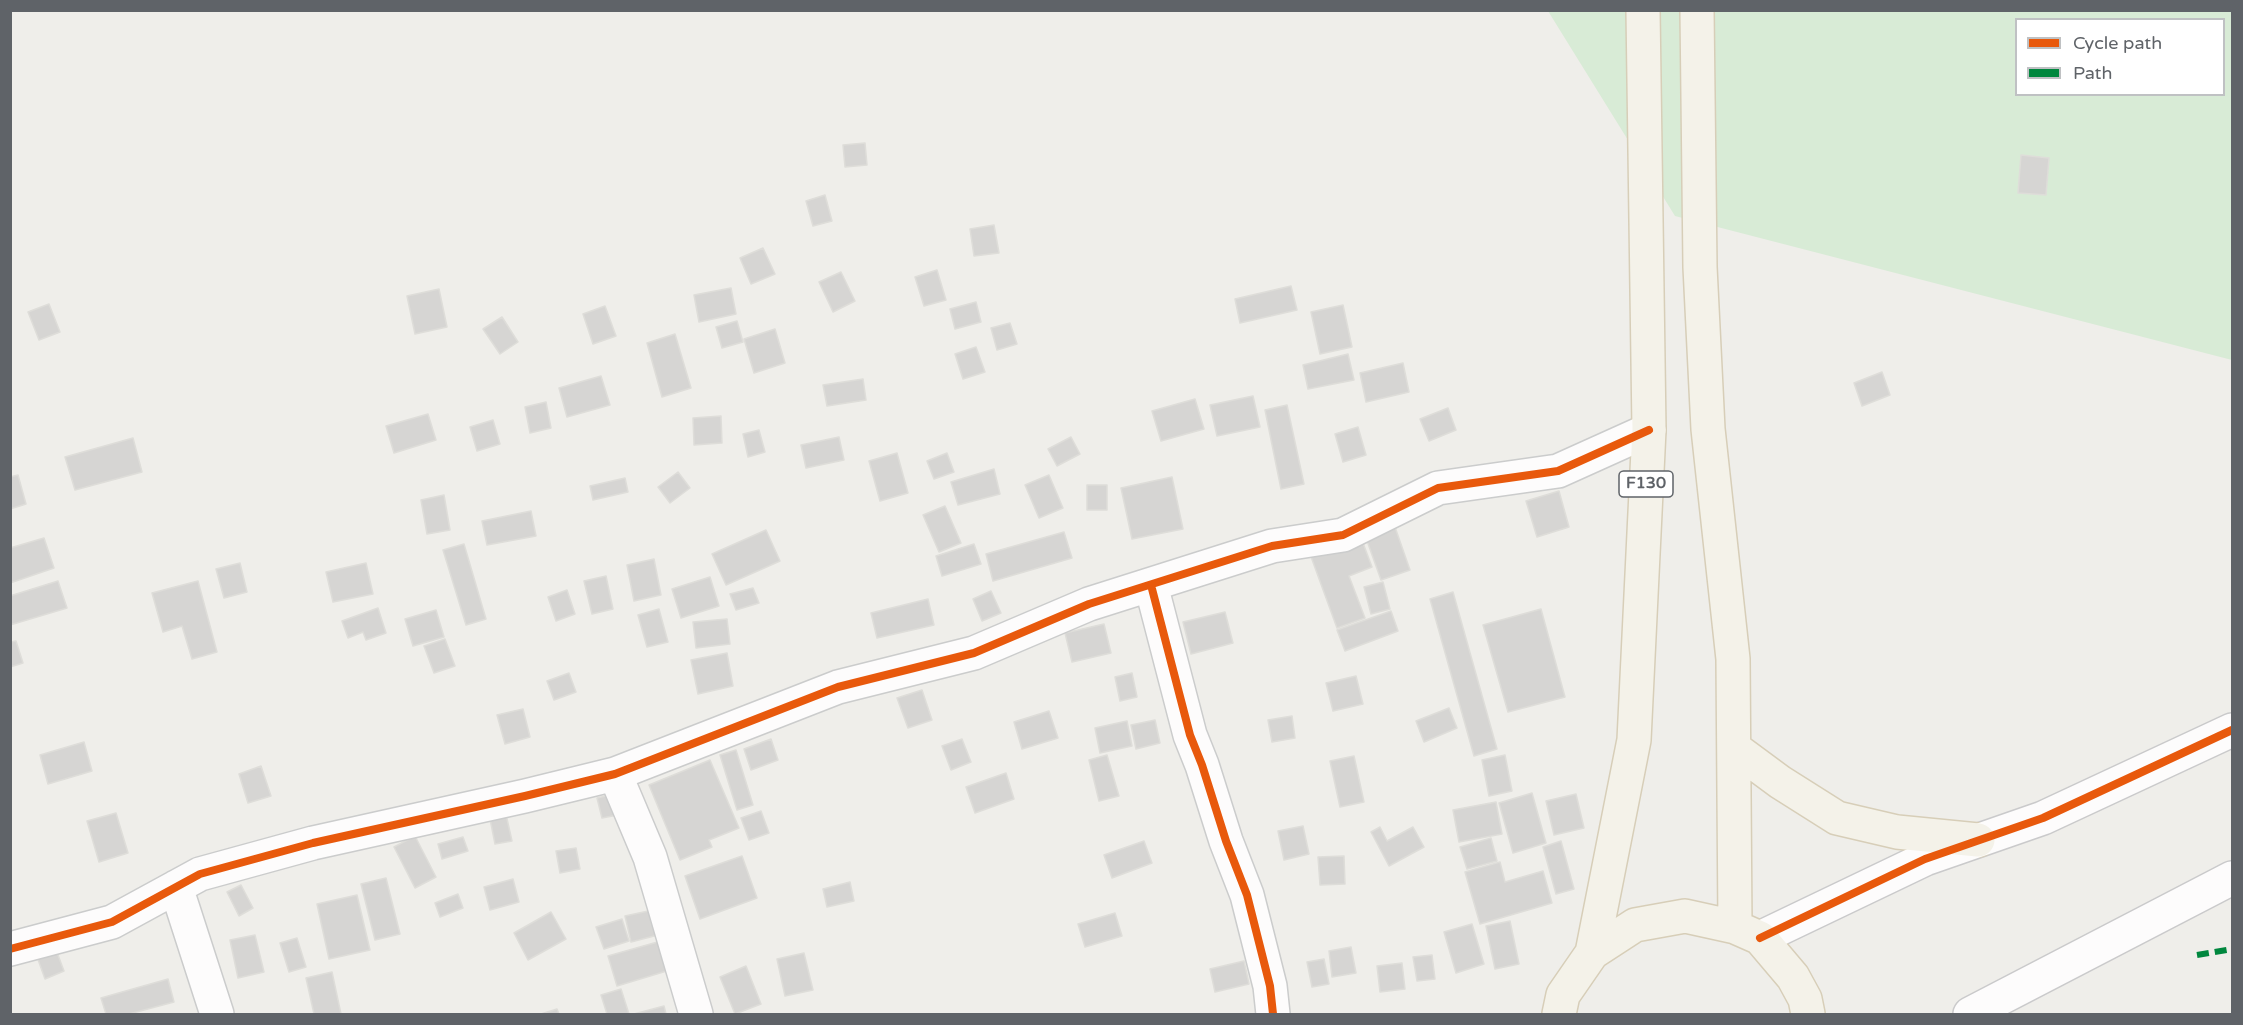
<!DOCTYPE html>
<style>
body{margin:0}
#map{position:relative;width:2243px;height:1025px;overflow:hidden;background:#efeeea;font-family:"Varela Round",sans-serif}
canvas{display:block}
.frame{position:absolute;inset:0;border:12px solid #5f6368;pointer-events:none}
.legend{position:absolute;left:2015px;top:18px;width:210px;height:78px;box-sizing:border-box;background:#fff;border:2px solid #bfc1c3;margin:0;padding:8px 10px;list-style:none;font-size:18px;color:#5f6368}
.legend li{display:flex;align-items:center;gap:12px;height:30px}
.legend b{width:30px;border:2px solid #bfc1c3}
</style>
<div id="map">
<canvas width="2243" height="1025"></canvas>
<div class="frame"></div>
<ul class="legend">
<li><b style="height:8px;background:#e8590c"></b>Cycle path</li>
<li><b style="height:8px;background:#00873e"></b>Path</li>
</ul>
</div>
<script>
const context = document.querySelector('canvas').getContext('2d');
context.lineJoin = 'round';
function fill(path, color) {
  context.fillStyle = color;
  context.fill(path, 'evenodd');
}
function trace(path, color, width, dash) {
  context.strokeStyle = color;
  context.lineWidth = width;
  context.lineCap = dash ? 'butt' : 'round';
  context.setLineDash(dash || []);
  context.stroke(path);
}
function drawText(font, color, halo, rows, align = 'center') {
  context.font = font + ' "Varela Round",sans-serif';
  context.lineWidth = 5;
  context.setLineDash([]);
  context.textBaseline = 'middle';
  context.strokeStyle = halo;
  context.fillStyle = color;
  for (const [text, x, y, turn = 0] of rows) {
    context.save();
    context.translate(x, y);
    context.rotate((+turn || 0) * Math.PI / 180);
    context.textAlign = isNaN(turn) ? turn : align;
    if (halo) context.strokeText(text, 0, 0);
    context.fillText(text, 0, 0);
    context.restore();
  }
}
fill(new Path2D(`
 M1548 11H2232V360L1675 216ZM2016 20H2224V94H2016Z`), '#d8ebd6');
const building = new Path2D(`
 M865 143 867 165 845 167 843 145Z
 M2021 155 2049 158 2046 195 2018 193Z
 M825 195 832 221 813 226 806 201Z
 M994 225 999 253 974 256 970 229Z
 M763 248 775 274 751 284 740 258Z
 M937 270 946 300 924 306 915 277Z
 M841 272 855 301 833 312 819 282Z
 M1291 286 1297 310 1240 323 1235 299Z
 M731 288 736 314 699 322 694 295Z
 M439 289 447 327 415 334 407 296Z
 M976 302 981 322 955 329 950 309Z
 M49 304 60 332 39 340 28 312Z
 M1343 305 1352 347 1320 354 1311 312Z
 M605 306 616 336 593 344 583 314Z
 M502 317 518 342 500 354 483 329Z
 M737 321 743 342 722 348 716 327Z
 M1010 323 1017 344 997 350 991 328Z
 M775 329 785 363 754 373 744 339Z
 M675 334 691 388 662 397 647 343Z
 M976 347 985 372 963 379 955 354Z
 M1348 354 1354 380 1308 389 1303 365Z
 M1403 363 1409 392 1366 402 1360 373Z
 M1882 372 1890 395 1862 406 1854 383Z
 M601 376 610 405 567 417 559 388Z
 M863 379 866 400 827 406 823 385Z
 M1253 396 1260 427 1217 436 1210 405Z
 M1195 399 1204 429 1161 441 1152 411Z
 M546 402 551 428 530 433 525 407Z
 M1287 405 1304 484 1281 489 1265 410Z
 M1448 408 1456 430 1429 441 1420 419Z
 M428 414 436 440 394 453 386 426Z
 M721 416 722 443 694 445 693 418Z
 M493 420 500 444 477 451 470 427Z
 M1358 427 1366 455 1343 462 1335 434Z
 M759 430 765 452 748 457 743 434Z
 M839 437 844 460 806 468 801 445Z
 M1071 437 1080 454 1057 466 1048 449Z
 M133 438 142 472 75 490 65 457Z
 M897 453 908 493 880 501 869 461Z
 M947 453 954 472 934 479 927 461Z
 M994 469 1000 494 958 505 951 482Z
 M678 472 690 488 670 503 658 487Z
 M18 475 26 504 10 509V477Z
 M1049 475 1063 508 1039 518 1025 485Z
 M1172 477 1183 529 1132 539 1121 488Z
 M625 478 628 492 593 500 590 486Z
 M1087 485H1107V510H1087Z
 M1559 491 1569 527 1537 537 1526 501Z
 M444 495 450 530 427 534 421 500Z
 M945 506 961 543 939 552 923 515Z
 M531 511 536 536 487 545 482 521Z
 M1395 527 1410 570 1381 580 1366 538Z
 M766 530 780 561 726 585 712 554Z
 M1064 532 1072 558 993 581 986 554Z
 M1360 535 1372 567 1349 576 1365 618 1337 628 1310 554Z
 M44 538 54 568 10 583V548Z
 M464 544 486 619 466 625 443 550Z
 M974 544 981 564 942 576 936 556Z
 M654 559 661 595 634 601 627 565Z
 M240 563 247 592 224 598 216 569Z
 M366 563 373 594 333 602 326 572Z
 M606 576 613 609 592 614 584 581Z
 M710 577 719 606 681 618 672 589Z
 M58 581 67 608 10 625V596Z
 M198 581 217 652 192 659 182 626 163 632 152 593Z
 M1383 582 1390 609 1371 614 1364 587Z
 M753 588 759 603 736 610 730 594Z
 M567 590 575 614 556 621 548 597Z
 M991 591 1001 613 982 621 973 599Z
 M1453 592 1497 749 1474 756 1430 599Z
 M928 599 934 625 877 638 871 613Z
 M378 608 386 633 366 640 363 632 348 638 342 621Z
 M659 609 668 642 647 647 638 615Z
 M1541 609 1565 697 1508 712 1483 625Z
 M436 610 444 637 413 646 405 619Z
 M1391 611 1398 631 1345 651 1337 630Z
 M1225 612 1233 643 1191 654 1183 622Z
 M727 619 730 644 696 648 693 622Z
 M1104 624 1111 653 1072 662 1065 633Z
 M445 639 455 666 434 673 424 646Z
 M16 641 23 663 10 667V642Z
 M727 653 733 686 698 694 691 660Z
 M569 673 576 692 554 700 547 681Z
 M1132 673 1137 697 1120 701 1115 677Z
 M1356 676 1363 704 1333 711 1326 683Z
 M922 690 932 720 908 728 897 698Z
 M1449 708 1457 728 1424 742 1416 721Z
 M523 709 530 737 505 744 497 715Z
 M1049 711 1058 738 1022 749 1014 722Z
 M1292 716 1295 738 1272 742 1268 720Z
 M1155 720 1160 743 1136 749 1131 725Z
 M1127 721 1132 746 1100 753 1095 728Z
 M771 739 778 760 751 770 744 749Z
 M962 739 971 762 951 770 942 746Z
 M84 742 92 771 48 784 40 755Z
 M736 750 753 805 737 810 720 755Z
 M1107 755 1119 796 1099 801 1089 760Z
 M1505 755 1512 791 1489 796 1482 760Z
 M1354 756 1364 802 1340 807 1330 761Z
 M710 760 739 828 709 840 712 847 680 860 649 785Z
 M261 766 271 796 248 803 239 774Z
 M1006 773 1014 799 975 813 966 787Z
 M618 793 623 814 602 818 597 798Z
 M1532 793 1546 843 1513 853 1499 803Z
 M1576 794 1584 828 1554 835 1546 801Z
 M503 801 512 841 495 844 487 804Z
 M1496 802 1502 834 1459 842 1453 810Z
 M761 811 769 833 749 840 741 818Z
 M116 813 128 853 99 862 87 821Z
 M1303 826 1309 854 1284 860 1278 831Z
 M1380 827 1387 841 1413 827 1424 847 1389 866 1371 832Z
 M415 836 436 877 415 888 394 847Z
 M463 837 468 851 442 859 438 844Z
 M1491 838 1497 861 1467 869 1460 847Z
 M1144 841 1152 863 1112 878 1104 855Z
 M1561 841 1574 889 1556 894 1543 847Z
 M576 848 580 869 560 873 556 851Z
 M742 856 757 898 700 919 685 876Z
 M1344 856 1345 884 1320 885 1318 857Z
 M1500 862 1505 882 1543 871 1552 903 1480 924 1465 872Z
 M386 878 400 934 375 940 361 884Z
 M513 879 519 902 490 910 484 887Z
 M850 882 854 901 827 907 823 889Z
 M241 885 253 908 239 916 227 892Z
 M458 894 463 908 440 917 435 903Z
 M357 895 370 950 329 959 317 904Z
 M653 910 658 935 631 942 625 916Z
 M551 912 566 939 528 960 514 933Z
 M1115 913 1122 936 1085 947 1078 924Z
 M622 919 629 941 604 949 596 927Z
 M1510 921 1519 964 1495 969 1486 926Z
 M1472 924 1484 964 1456 973 1444 932Z
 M255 935 264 972 238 978 230 940Z
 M297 938 306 967 289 972 280 943Z
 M661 941 670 970 617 986 608 956Z
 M55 947 64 971 45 979 36 954Z
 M1351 947 1356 973 1332 977 1329 951Z
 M804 953 813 990 785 996 777 959Z
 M1432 955 1435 979 1417 981 1413 957Z
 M1324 959 1329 984 1312 987 1307 962Z
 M1244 961 1249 984 1215 992 1210 969Z
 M1402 963 1405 989 1380 992 1377 966Z
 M746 966 761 1004 735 1014 720 977Z
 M332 972 341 1014H314L306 978Z
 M168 979 174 1002 129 1014H106L101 998Z
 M621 989 629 1014H607L601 995Z
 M664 1006 666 1014H634Z
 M557 1009 559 1014H541Z`);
fill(building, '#d6d5d3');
trace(building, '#deddd9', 1.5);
const street = new Path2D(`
 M1151 585 1190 735 1202 765 1226 841 1247 895 1270 986 1273 1014
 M615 774 650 857 696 1014
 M176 887 217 1014
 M10 949 112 922 200 874 313 843 525 796 615 774 838 687 974 653 1089 604 1272 546 1343 535 1438 488 1558 471 1649 430`);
const secondary = new Path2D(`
 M1760 938 1925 859 2043 818 2232 730
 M1970 1014 2232 878`);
const primary = new Path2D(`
 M1697 10 1700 267 1708 429 1733 659 1735 927
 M1734 748 1780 782 1837 818 1897 832 1978 840
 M1592 953 1634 740 1649 430 1643 10
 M1559 1014 1563 995 1592 953 1635 925 1685 916 1735 927 1760 938 1793 977 1805 999 1808 1014`);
trace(street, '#cbcccc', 36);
trace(secondary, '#cacacb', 36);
trace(primary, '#d7ceb8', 36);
trace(street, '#fdfcfc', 33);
trace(secondary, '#fdfcfc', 33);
trace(primary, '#f4f2e9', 33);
trace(new Path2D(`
 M2197 955 2232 949`), '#00873e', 6, [12, 6]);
trace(new Path2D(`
 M1151 585 1190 735 1202 765 1226 841 1247 895 1270 986 1273 1014
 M1760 938 1925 859 2043 818 2232 730
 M10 949 112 922 200 874 313 843 525 796 615 774 838 687 974 653 1089 604 1272 546 1343 535 1438 488 1558 471 1649 430`), '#e8590c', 8);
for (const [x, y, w] of [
 [1646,484,54]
]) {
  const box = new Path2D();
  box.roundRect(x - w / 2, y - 13, w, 26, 4.5);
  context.fillStyle = '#fff';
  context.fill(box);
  trace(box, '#5f6368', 1.5);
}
drawText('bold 16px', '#5f6368', null, [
 ["F130",1646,484]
]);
</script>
